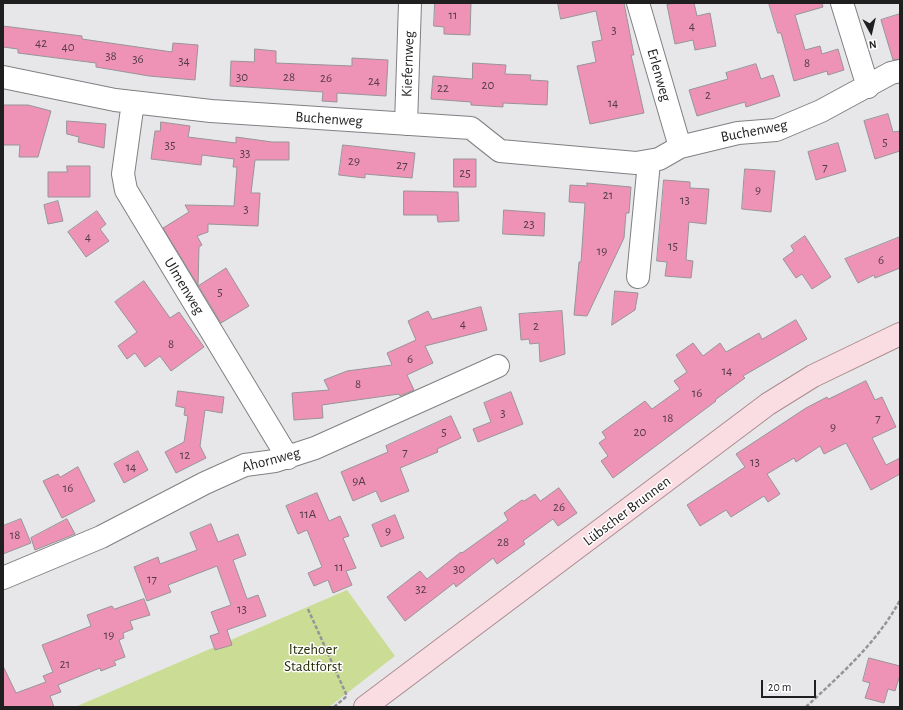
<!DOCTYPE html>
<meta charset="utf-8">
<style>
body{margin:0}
#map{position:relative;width:903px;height:710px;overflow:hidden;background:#e7e7ea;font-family:"Alegreya Sans",sans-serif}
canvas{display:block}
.frame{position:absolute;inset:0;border:4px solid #1f1f20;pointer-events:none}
.north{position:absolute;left:851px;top:12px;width:40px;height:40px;-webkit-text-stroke:3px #fff;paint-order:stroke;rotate:172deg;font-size:11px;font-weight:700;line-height:16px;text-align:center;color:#1f1f20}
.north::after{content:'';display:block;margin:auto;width:14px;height:18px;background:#1f1f20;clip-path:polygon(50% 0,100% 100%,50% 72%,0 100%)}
.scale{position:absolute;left:761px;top:680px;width:55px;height:18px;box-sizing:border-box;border:2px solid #1f1f20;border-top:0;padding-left:5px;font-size:12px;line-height:14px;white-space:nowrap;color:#1f1f20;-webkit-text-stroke:3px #fff;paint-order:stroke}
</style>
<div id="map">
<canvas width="903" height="710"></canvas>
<div class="frame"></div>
<div class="north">N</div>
<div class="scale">20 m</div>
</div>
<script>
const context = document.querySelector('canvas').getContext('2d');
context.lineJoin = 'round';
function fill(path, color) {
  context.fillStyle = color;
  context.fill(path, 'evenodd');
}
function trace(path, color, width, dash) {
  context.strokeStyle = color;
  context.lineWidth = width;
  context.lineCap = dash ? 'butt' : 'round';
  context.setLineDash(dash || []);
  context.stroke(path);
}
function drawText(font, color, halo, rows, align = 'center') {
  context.font = font + ' "Alegreya Sans",sans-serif';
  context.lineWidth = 3;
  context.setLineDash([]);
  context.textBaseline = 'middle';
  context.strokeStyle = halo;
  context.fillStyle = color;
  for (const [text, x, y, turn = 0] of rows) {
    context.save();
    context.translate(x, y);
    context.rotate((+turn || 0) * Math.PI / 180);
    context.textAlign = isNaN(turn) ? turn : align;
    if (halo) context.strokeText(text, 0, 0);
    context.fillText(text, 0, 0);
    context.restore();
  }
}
fill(new Path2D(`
 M347 590 395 656 329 707H75Z`), '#cbdd94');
const building = new Path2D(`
 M435 3H471L470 35 444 34V27L434 26Z
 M558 3H624L634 55H631L644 113 590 124 577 66 596 62 592 42 602 40 596 11 561 19Z
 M676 3H694L697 16 710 13 716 46 695 50 693 40 675 44 667 5Z
 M769 3H822L823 7 795 15 805 50 820 46 822 54 838 49 844 70 828 75 827 71 794 81 781 33H778Z
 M900 14V59L893 60 881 20Z
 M3 26 82 36V39L172 52 173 43 198 45 195 80 149 76 96 67V63L18 53V49L3 47Z
 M255 49 276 51V63L352 66V58L388 60 386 96 337 93V102L322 101 323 92 230 86 231 61 254 62Z
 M473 63 506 65 505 74 531 75 530 80 548 81 547 105 503 103V107L471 105V102L431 99 433 76 472 79Z
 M756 64 761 79 773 75 780 96 746 107 745 102 697 116 689 90 728 79 726 73Z
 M3 105H28L51 111 38 157H19L20 145H3Z
 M888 114 893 132 900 131V151L875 159 864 121Z
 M67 121 106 124 104 148 78 142 79 137 67 134Z
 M161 122 190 126 188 137 236 143V137L272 142H289V160H255L251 193H260L258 226 208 224V232L197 236 202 245 199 247 198 286 226 268 249 306 221 323 163 228 189 212 185 205 234 206 237 167H233L234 159 202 155 201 165 151 159 155 131H160Z
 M838 143 846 171 816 180 808 152Z
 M343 145 415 153 412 178 365 174V178L339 175Z
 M454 159H476V187H454Z
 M67 166H90V197H48V172H67Z
 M745 169 775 171 771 212 742 209Z
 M664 180 690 182V188L709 189 706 224 689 222 686 260 693 261 691 278 665 276 667 262 657 261Z
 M587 183 631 187 629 213H626L624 238 587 316 574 315 579 262H581L585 203 569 202 570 185 587 186Z
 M404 191 458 192 459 221 438 222 437 215H404Z
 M58 201 63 221 48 224 44 205Z
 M504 210 545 213 544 236 503 234Z
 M97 211 106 224 100 229 109 241 86 257 68 232Z
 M805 236 831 277 812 289 802 274 796 278 783 259 794 251 791 246Z
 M900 237V268L875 278 874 275 858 283 845 259Z
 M144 281 170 318 179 312 204 347 171 371 160 356 145 367 135 353 127 359 118 346 137 332 115 302Z
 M615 291 638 293 635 310 612 325Z
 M481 307 487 330 425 346 433 363 407 375 414 390 400 396 399 394 322 405 323 418 294 420 292 393 329 390 324 380 347 371 392 365 387 353 416 340 408 321 428 311 432 319Z
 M562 311 565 354 540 362 539 343 530 344 529 339 521 340 519 314Z
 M796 320 807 339 743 376 745 378 715 400 716 401 613 478 601 461 608 456 599 443 606 438 602 432 645 401 652 409 680 389 674 381 687 372 676 355 693 343 703 356 720 343 726 352 759 333 762 339Z
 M866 381 875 400 882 397 896 427 872 438 886 465 900 458V474L871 490 846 443 824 454 820 446 796 462 794 458 767 474 780 494 768 502 764 496 731 517 726 510 700 526 687 505 745 467 736 454 806 408 827 397 828 399Z
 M178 391 224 397 222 413 205 410 200 446 206 458 176 473 165 452 184 442 188 416 184 415 185 408 176 406Z
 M511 392 523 424 478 442 473 429 491 422 484 403Z
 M451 416 461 438 437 449 438 452 400 468 409 491 381 502 376 491 353 501 341 472 388 452 386 446Z
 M138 451 148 470 124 483 114 464Z
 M78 467 95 501 62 518 43 481 58 474 60 477Z
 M559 488 577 513 558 526 553 519 523 541 525 544 497 564 493 558 456 587 454 583 405 621 387 597 420 571 427 579 461 552 462 553 508 520 504 513 522 500 524 501 535 494 540 501Z
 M317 493 329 521 340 516 349 536 343 538 356 568 346 571 352 585 333 593 328 580 314 586 308 573 322 567 307 530 298 534 286 506Z
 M395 515 404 538 381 547 372 525Z
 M21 519 31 543 3 554V526Z
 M67 519 75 534 35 550 31 538Z
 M211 524 218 542 238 534 246 555 233 560 247 599 258 595 266 616 227 630 232 645 215 650 210 636 219 633 211 612 231 605 217 566 168 585 171 592 147 601 134 567 158 557 160 564 197 550 190 533Z
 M144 599 150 615 130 621 133 629 123 633 124 638 119 640 125 657 114 661 116 665 101 671 100 668 58 685 61 692 50 696 54 707H3V666L16 693 46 682 43 676 53 672 42 645 91 626 87 615 112 606 114 609Z
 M869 658 900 666V675L895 691 888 689 884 703 865 698 870 683 863 681Z`);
fill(building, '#ef93b6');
trace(building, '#979495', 1);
const minor = new Path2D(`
 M638 3 680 147
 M842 3 868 87
 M3 77 115 100 211 111 471 128 500 151 636 163 659 159 680 147 738 133 776 130 821 111 891 73 900 71
 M133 102 123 174 126 190 288 458
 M406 124 410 3
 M638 277 649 162
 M3 578 101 537 205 483 245 465 275 461 315 448 498 366`);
const major = new Path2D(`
 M365 707 768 404 813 376 900 334`);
trace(minor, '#808083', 24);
trace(major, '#ab8c91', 24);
trace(new Path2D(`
 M308 609 347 696
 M334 707 347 696
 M806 707C841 674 877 643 900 600`), '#959597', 2.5, [4, 2]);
trace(minor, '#fff', 22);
trace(major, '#fadde2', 22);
drawText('13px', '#533c46', null, [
 ["11",453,15],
 ["4",692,26],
 ["3",614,30],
 ["42",41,43],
 ["40",68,47],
 ["38",111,56],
 ["36",138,59],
 ["34",184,61],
 ["8",807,63],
 ["30",242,77],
 ["28",289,77],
 ["26",326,78],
 ["24",374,81],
 ["20",488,85],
 ["22",443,88],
 ["2",708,95],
 ["14",613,103],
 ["5",885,142],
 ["35",170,145],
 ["33",245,153],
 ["29",354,161],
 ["27",402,165],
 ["7",825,167],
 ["25",465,173],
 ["9",758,190],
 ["21",608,195],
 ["13",685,200],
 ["3",246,209],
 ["23",529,224],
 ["4",88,237],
 ["15",673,246],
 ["19",602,251],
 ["6",881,260],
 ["5",220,292],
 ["4",463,324],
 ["2",536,326],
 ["8",171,344],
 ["6",410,359],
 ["14",727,371],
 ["8",358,384],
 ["16",697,393],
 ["3",503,413],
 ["18",668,418],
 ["7",878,418],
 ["9",833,427],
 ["5",444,432],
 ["20",640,432],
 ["7",405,452],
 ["12",185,455],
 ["13",755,462],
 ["14",131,467],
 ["9A",359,481],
 ["16",68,488],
 ["26",559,507],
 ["11A",308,514],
 ["9",388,531],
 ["18",15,535],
 ["28",503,542],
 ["11",339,567],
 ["30",459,569],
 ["17",152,579],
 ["32",421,589],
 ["13",242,609],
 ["19",109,635],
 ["21",65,664]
]);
drawText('15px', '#1f1f20', '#fff', [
 ["Kiefernweg",408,64,-88],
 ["Erlenweg",659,75,74],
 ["Buchenweg",329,119,4],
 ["Buchenweg",754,131,-11],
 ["Ulmenweg",184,286,59],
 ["Ahornweg",271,460,-15],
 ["Lübscher Brunnen",627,511,-37]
]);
drawText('15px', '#282f08', '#fff', [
 ["Itzehoer",313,649],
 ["Stadtforst",313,666]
]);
</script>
